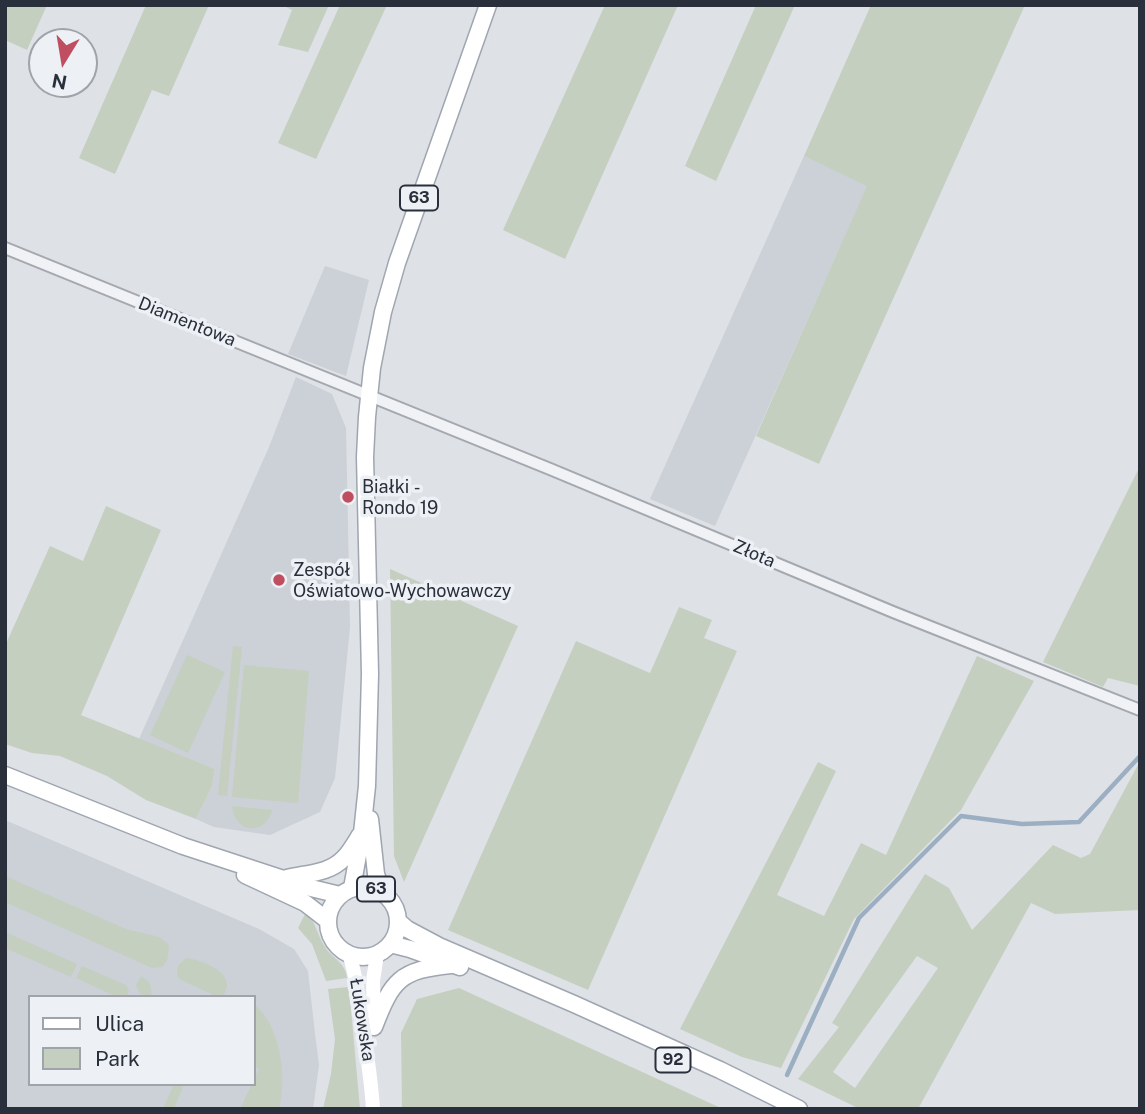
<!DOCTYPE html>
<meta charset="utf-8">
<style>
body{margin:0}
#map{position:relative;width:1145px;height:1114px;overflow:hidden;background:#dee1e6;font-family:"Public Sans",sans-serif}
canvas{display:block}
.frame{position:absolute;inset:0;border:7px solid #292f3b;pointer-events:none}
.legend{position:absolute;left:28px;top:995px;width:228px;height:91px;box-sizing:border-box;background:#edf0f4;border:2px solid #9fa3aa;margin:0;padding:9px 12px;list-style:none;font-size:21px;color:#292f3b}
.legend li{display:flex;align-items:center;gap:14px;height:35px}
.legend b{width:35px;border:2px solid #9fa3aa}
.north{position:absolute;left:28px;top:28px;width:70px;height:70px;box-sizing:border-box;background:#edf0f4;border:2px solid #9fa3aa;border-radius:50%;rotate:191deg;font-size:19px;font-weight:700;line-height:28px;text-align:center;color:#292f3b}
.north::after{content:'';display:block;margin:auto;width:24px;height:32px;background:#bf4f60;clip-path:polygon(50% 0,100% 100%,50% 72%,0 100%)}
</style>
<div id="map">
<canvas width="1145" height="1114"></canvas>
<div class="frame"></div>
<ul class="legend">
<li><b style="height:9px;background:#fff"></b>Ulica</li>
<li><b style="height:19px;background:#c4cfc0"></b>Park</li>
</ul>
<div class="north">N</div>
</div>
<script>
const context = document.querySelector('canvas').getContext('2d');
context.lineJoin = 'round';
function fill(path, color) {
  context.fillStyle = color;
  context.fill(path, 'evenodd');
}
function trace(path, color, width, dash) {
  context.strokeStyle = color;
  context.lineWidth = width;
  context.lineCap = dash ? 'butt' : 'round';
  context.setLineDash(dash || []);
  context.stroke(path);
}
function drawText(font, color, halo, rows, align = 'center') {
  context.font = font + ' "Public Sans",sans-serif';
  context.lineWidth = 7;
  context.setLineDash([]);
  context.textBaseline = 'middle';
  context.strokeStyle = halo;
  context.fillStyle = color;
  for (const [text, x, y, turn = 0] of rows) {
    context.save();
    context.translate(x, y);
    context.rotate((+turn || 0) * Math.PI / 180);
    context.textAlign = isNaN(turn) ? turn : align;
    if (halo) context.strokeText(text, 0, 0);
    context.fillText(text, 0, 0);
    context.restore();
  }
}
fill(new Path2D(`
 M804 156 868 185 715 526 650 499Z
 M325 266 369 280 346 376 288 354Z
 M296 377 332 394 346 428 350 627 335 778 320 812 270 835 214 827 196 819 212 786 215 769 139 739 269 447Z
 M5 820 259 929 294 949 308 971 315 1034 319 1065 313 1109H5ZM30 997H254V1084H30Z`), '#ccd0d7');
fill(new Path2D(`
 M5 5H47L27 50 5 40Z
 M146 5H209L169 96 152 90 115 174 79 158Z
 M282 5H329L308 52 278 45 292 10Z
 M340 5H387L316 159 278 143Z
 M605 5H678L565 259 503 230Z
 M756 5H795L716 181 685 166Z
 M871 5H1025L819 464 756 436 867 186 804 156Z
 M1140 466V686L1108 678 1103 687 1043 662Z
 M106 506 161 530 81 715 215 769 212 786 196 819 146 800 107 776 60 756 32 753 5 744V646L50 546 83 561Z
 M390 569 518 626 404 882 394 856Z
 M679 607 712 620 704 638 737 651 588 990 448 930 576 641 650 673Z
 M233 646 242 647 227 796 218 795Z
 M187 655 225 672 188 753 150 735Z
 M977 656 1034 681 961 810 854 919 781 1068 742 1057 680 1029 818 762 836 771 777 895 824 916 861 843 886 855Z
 M244 665 309 671 298 803 232 797Z
 M1139 763 1140 910 1055 914 1031 903 918 1109H860L798 1079 839 1027 832 1023 925 874 949 888 972 930 1053 845 1081 858 1090 854ZM917 956 938 968 855 1088 833 1072Z
 M232 806 272 810C265 837 234 833 232 806Z
 M5 876 126 929 159 937 168 944 169 948 167 961 162 967 152 968 5 902Z
 M306 912C316 922 317 935 325 947 332 958 346 963 347 978L326 981 312 944 298 928Z
 M5 932 77 964 71 977 5 948Z
 M186 958C200 960 228 969 227 986 227 989 224 994 223 997H218L181 980 177 976 178 966Z
 M82 966 126 985 129 991 126 997H117L76 978Z
 M141 976C149 981 153 986 151 997L140 994 136 985Z
 M349 987 360 1109H323L331 1074 335 1039 328 989Z
 M459 988 723 1109H402L401 1033 417 999Z
 M254 1004C281 1026 287 1077 279 1109H240L252 1084H254V1080L259 1069 254 1066Z
 M174 1084H184L174 1109H163Z`), '#c4cfc0');
trace(new Path2D(`
 M787 1075 859 918 961 816 1022 824 1079 822 1140 756`), '#9cafc2', 4.5);
const minor = new Path2D(`
 M5 248 550 469 893 612 1140 710`);
const primary = new Path2D(`
 M5 775 183 846 311 888 340 895
 M370 819 376 874 382 892
 M245 875 305 903 327 920
 M287 878C307 873 329 874 344 858 350 852 355 843 360 835
 M328 922a35 35 0 1 1 70 0a35 35 0 1 1-70 0Z
 M352 888 362 833 367 786 370 674 365 457 367 417 372 368 383 312 397 263 488 5
 M398 921 407 929 439 946 574 1004 720 1070 799 1109
 M390 944 410 949 460 967
 M374 1027C392 980 400 970 451 965`);
trace(minor, '#a4a8af', 14);
trace(primary, '#9fa6b0', 19);
trace(minor, '#f0f2f5', 10);
trace(new Path2D(`
 M349 954C356 974 358 994 361 1015 366 1046 371 1077 373 1109
 M374 1026 373 981 377 954`), '#fff', 14);
trace(primary, '#fff', 16);
for (const [x, y, r, color] of [
 [348,497,7,"#bf4f60"],
 [279,580,7,"#bf4f60"]
]) {
  const dot = new Path2D();
  dot.arc(x, y, r, 0, 2 * Math.PI);
  context.fillStyle = color;
  context.fill(dot);
  trace(dot, '#edf0f4', 2.5);
}
for (const [x, y, w] of [
 [419,198,38],
 [376,889,38],
 [673,1060,35]
]) {
  const box = new Path2D();
  box.roundRect(x - w / 2, y - 12.5, w, 25, 5);
  context.fillStyle = '#edf0f4';
  context.fill(box);
  trace(box, '#292f3b', 2);
}
drawText('bold 16px', '#292f3b', null, [
 ["63",419,198],
 ["63",376,889],
 ["92",673,1060]
]);
drawText('18px', '#292f3b', '#edf0f4', [
 ["Diamentowa",187,322,22],
 ["Złota",754,554,23],
 ["Łukowska",362,1020,81]
]);
drawText('18px', '#292f3b', '#edf0f4', [
 ["Białki -",362,487],
 ["Rondo 19",362,508],
 ["Zespół",293,570],
 ["Oświatowo-Wychowawczy",293,591]
], 'left');
</script>
